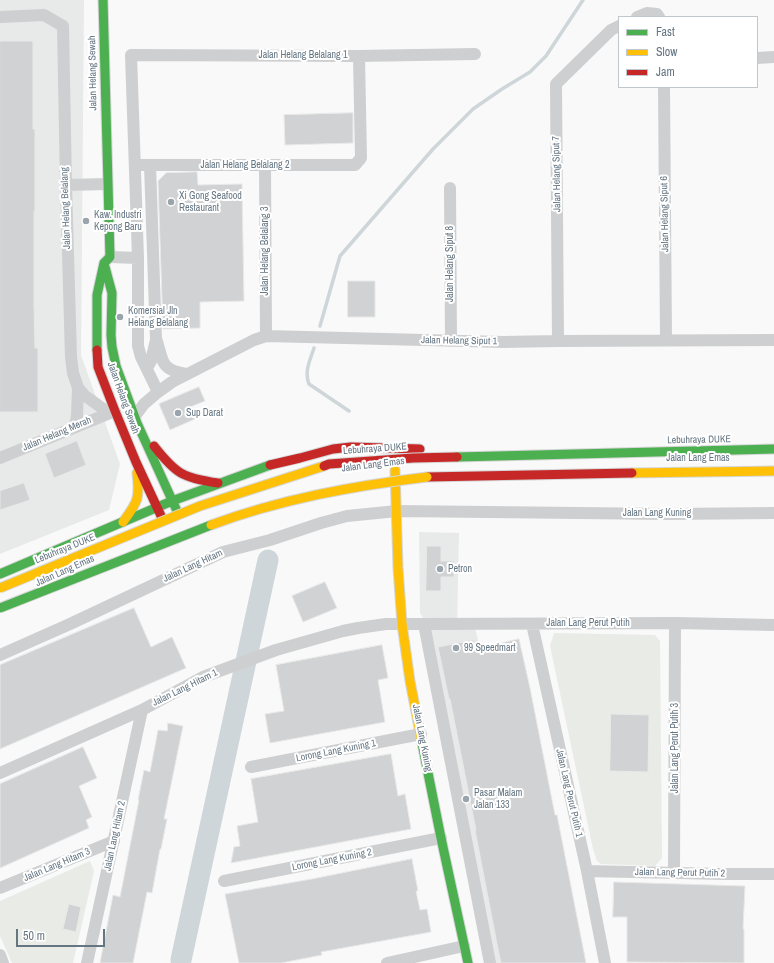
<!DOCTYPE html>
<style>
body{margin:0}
#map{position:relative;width:774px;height:963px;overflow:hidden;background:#f9f9f9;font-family:"Archivo Narrow",sans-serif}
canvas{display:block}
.legend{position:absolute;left:618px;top:16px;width:140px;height:72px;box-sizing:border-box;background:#fff;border:1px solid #c1c8cd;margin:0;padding:5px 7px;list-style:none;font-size:12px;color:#657683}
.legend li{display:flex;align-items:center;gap:8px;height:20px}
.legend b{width:20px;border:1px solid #c1c8cd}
.scale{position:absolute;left:16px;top:929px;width:89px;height:18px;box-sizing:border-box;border:2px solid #657683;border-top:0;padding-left:5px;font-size:12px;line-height:14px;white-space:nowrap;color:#657683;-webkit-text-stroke:3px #fff;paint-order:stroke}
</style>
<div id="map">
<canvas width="774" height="963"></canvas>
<ul class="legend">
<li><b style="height:5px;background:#4caf50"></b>Fast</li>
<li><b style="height:5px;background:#ffc107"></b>Slow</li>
<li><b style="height:5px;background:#c62828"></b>Jam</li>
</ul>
<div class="scale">50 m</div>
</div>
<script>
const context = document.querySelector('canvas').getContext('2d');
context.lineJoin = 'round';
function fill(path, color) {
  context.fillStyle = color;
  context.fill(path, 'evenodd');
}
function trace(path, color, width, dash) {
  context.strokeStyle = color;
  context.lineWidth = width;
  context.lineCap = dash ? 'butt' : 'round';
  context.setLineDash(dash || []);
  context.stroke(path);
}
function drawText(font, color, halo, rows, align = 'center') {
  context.font = font + ' "Archivo Narrow",sans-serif';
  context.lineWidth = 4;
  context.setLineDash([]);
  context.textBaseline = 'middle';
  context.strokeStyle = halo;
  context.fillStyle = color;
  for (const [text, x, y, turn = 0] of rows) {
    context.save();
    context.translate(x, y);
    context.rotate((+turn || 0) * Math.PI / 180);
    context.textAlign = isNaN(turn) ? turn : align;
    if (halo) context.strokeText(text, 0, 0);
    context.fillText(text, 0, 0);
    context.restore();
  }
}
fill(new Path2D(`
 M0 0H84L81 355 120 464 109 510 0 554Z
 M419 532 459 533 457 628H475L489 683 548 963H486L429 628 420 613Z`), '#e8e9e9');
fill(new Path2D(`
 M554 633 655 635 660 641 662 858 655 866 601 864 597 861 593 849 550 646Z
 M90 861 94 871 73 963H12L0 936V901ZM69 904 81 907 76 932 63 929Z`), '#e8ebe6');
trace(new Path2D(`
 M320 326 340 256 433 149 473 109 502 89 530 72 546 56 583 0
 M314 348C310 360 304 372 309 384L349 411`), '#ced6d9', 3.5);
trace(new Path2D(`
 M181 960 268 560`), '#ced6d9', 21);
const building = new Path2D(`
 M0 41H33V129H35V211H34V305L35 348H38V412H0Z
 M353 113V143L285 145 284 115Z
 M197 172 198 185 242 184 244 301 200 302V328L163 329 158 181 166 173Z
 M348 281H375V317H348Z
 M199 387 205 401 190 407 195 419 170 430 159 404Z
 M77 441 86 465 54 478 45 454Z
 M24 483 30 500 0 510V491Z
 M427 546H441V561H454V577H441V591H426Z
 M325 582 337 608 303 622 292 596Z
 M134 608 151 647 172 637 186 668 0 749V665Z
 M519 639 530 688 555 815H557L586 963H501L498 949 475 830H476L450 699H449L438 647 474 640 475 649Z
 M382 645 388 678 378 680 385 722 270 743 265 714 284 711 276 665Z
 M611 714 649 715 648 772 610 771Z
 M168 723 183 726 164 819H167L161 849H160L152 893 147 892 133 963H100L113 895 120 897 139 800H138L144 770 150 772 158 730 167 731Z
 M83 747 97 778 79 786 92 817 86 820 89 828 0 868V784Z
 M391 754 398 796 405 794 411 829 231 863 234 847 240 846 237 826 258 822 251 779Z
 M412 859 418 891H416L420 910 427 909 431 932 321 952 322 955 281 963H239L225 894 312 879Z
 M614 882 745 886 743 929H744V963L627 962V917H613Z
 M69 904 81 907 76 932 63 929Z`);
fill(building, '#d0d2d3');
trace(building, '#e8e8e8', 1);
const fast = new Path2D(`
 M105 267 112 293 111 335 112 347 116 366 137 423 177 511
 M97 350V295L104 263 110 257 103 0
 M0 574 172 501 270 465
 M422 743 441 838 468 963`);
const slow = new Path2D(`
 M395 470 398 568 402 624 410 681 422 743
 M632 473 774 471
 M123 522C138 502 140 498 137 473`);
const jam = new Path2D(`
 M97 350 98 367 115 411 136 462 162 518
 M154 446C176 474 183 478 218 483
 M270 465 300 458 333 449 351 447 420 449
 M427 477 632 473`);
trace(fast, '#d5d6d7', 11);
trace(slow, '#d5d6d7', 11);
trace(jam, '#d5d6d7', 11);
trace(new Path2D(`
 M0 17 44 15 63 26 66 185 71 357 73 373 78 388 77 416 75 427
 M637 17 647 13 657 14 659 17
 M757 58 774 57
 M664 87 666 340
 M135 165H355L361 158 359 56
 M265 165 266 336
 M66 185 107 184
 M450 188 451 341
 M110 257 138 258
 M157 341C163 363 162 370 186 374
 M558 341 556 84 611 30 619 26
 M147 368 151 361 156 340 150 165
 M78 388 84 395 109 413
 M158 392 141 357 138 346V258L131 55 359 56 475 54
 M135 416 144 404 158 392 172 382 254 340 266 336 503 342 558 341 774 340
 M0 458 115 411
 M424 624 490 963
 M532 624 587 871 605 963
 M0 655 70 624 223 552 270 540 321 523 347 516 397 511 668 514 774 513
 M251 767 421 734
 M0 773 142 710 203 677 276 650 343 631 358 628 386 624H424L675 623 774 625
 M587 871 723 874H774
 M674 872 675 623
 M224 881 441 838
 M0 888 114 841
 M0 955 3 963
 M87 963 142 710
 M387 963 464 946`), '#cecfd0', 12);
trace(fast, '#4caf50', 9);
trace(slow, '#ffc107', 9);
trace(jam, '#c62828', 9);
const fastBridge = new Path2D(`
 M457 457 774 449
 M0 608 211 525`);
const slowBridge = new Path2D(`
 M211 525C281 499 353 486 427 477
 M0 588 200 506 324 466`);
const jamBridge = new Path2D(`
 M324 466 329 464 413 458 457 457`);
trace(fastBridge, '#d5d6d6', 11, []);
trace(slowBridge, '#d5d6d6', 11, []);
trace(jamBridge, '#d5d6d6', 11, []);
trace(fastBridge, '#4caf50', 9);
trace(slowBridge, '#ffc107', 9);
trace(jamBridge, '#c62828', 9);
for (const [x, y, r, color] of [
 [171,202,4,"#99a4ac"],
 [86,221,4,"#99a4ac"],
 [120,317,4,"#99a4ac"],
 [178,413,4,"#99a4ac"],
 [440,569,4,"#99a4ac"],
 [456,648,4,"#99a4ac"],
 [466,799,4,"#99a4ac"]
]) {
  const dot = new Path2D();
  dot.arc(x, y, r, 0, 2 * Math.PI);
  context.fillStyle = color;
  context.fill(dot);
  trace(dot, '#fff', 1.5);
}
drawText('10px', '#657683', '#fff', [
 ["Jalan Helang Belalang 1",303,55],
 ["Jalan Helang Sewah",93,73,-91],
 ["Jalan Helang Belalang 2",245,165],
 ["Jalan Helang Siput 7",557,174,-91],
 ["Jalan Helang Belalang",66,208,-92],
 ["Jalan Helang Siput 6",665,214,-91],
 ["Jalan Helang Belalang 3",265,251,-90],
 ["Jalan Helang Siput 8",450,264,-90],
 ["Jalan Helang Siput 1",459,341,1],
 ["Jalan Helang Sewah",123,398,70],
 ["Jalan Helang Merah",57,434,-23],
 ["Lebuhraya DUKE",699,440,-1],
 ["Lebuhraya DUKE",375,449,-4],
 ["Jalan Lang Emas",698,458],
 ["Jalan Lang Emas",373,465,-7],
 ["Jalan Lang Kuning",657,513],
 ["Lebuhraya DUKE",65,549,-22],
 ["Jalan Lang Hitam",193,566,-25],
 ["Jalan Lang Emas",65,571,-24],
 ["Jalan Lang Perut Putih",588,623],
 ["Jalan Lang Hitam 1",185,688,-26],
 ["Jalan Lang Kuning",422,738,79],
 ["Jalan Lang Perut Putih 3",675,748,-90],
 ["Lorong Lang Kuning 1",336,751,-11],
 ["Jalan Lang Perut Putih 1",569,793,77],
 ["Jalan Lang Hitam 2",115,836,-78],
 ["Lorong Lang Kuning 2",332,860,-11],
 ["Jalan Lang Hitam 3",57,865,-23],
 ["Jalan Lang Perut Putih 2",680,873,1]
]);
drawText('10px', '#657683', '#fff', [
 ["Xi Gong Seafood",179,196],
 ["Restaurant",179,208],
 ["Kaw. Industri",94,215],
 ["Kepong Baru",94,227],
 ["Komersial Jln",128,311],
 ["Helang Belalang",128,323],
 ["Sup Darat",186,413],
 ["Petron",448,569],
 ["99 Speedmart",464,648],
 ["Pasar Malam",474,793],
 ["Jalan 133",474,805]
], 'left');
</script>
